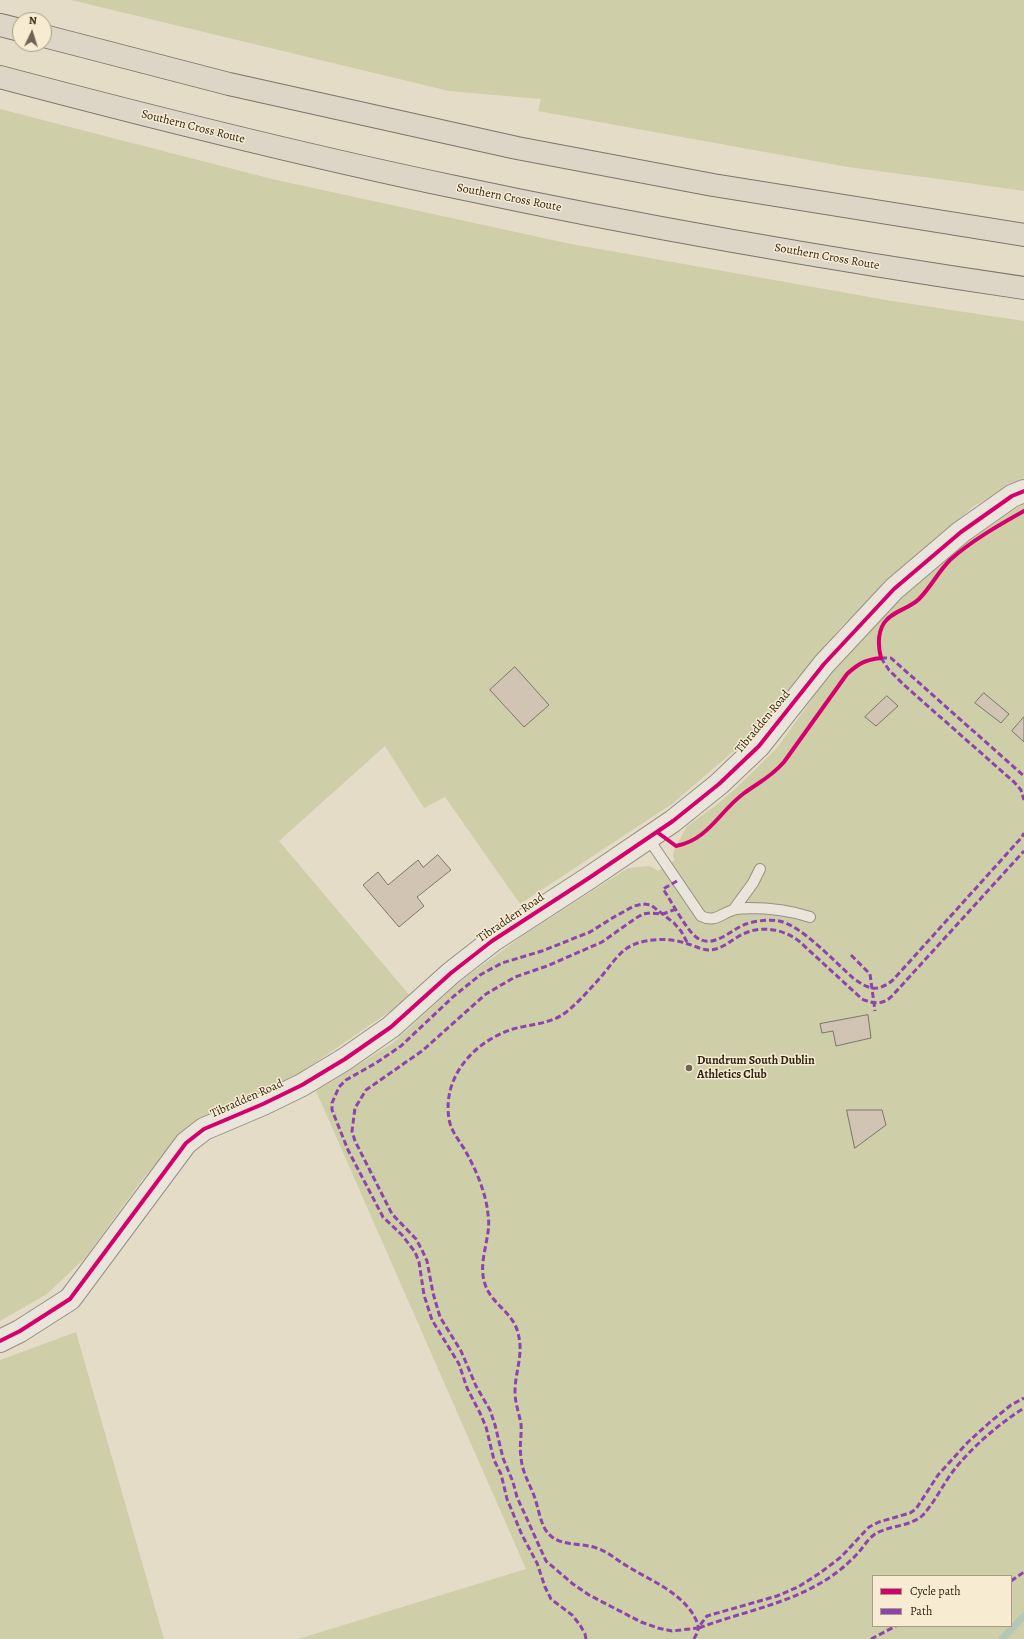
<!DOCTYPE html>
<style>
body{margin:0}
#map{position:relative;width:1024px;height:1639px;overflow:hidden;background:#e5dcc7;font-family:Alegreya,serif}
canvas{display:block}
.legend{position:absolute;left:872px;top:1575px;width:140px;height:52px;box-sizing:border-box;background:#f7ecd2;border:1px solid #a79c86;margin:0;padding:5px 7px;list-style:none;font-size:12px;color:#302414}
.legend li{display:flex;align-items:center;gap:8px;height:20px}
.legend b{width:20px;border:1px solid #a79c86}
.north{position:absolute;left:12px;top:12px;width:40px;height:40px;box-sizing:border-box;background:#f7ecd2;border:1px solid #a79c86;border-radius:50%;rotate:4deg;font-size:11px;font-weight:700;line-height:16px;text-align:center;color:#302414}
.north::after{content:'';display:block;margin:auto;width:14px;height:18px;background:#6f6453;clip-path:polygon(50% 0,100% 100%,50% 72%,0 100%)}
</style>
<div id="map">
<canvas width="1024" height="1639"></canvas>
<ul class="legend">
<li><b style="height:5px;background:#d6006c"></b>Cycle path</li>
<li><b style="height:5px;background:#8e44ad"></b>Path</li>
</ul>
<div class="north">N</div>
</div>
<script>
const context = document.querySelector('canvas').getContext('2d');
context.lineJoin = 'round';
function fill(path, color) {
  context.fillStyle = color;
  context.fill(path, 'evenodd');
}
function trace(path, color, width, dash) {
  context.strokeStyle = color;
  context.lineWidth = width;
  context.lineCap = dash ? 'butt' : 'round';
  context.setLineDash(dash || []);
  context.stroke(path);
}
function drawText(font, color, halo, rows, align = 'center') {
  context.font = font + ' Alegreya,serif';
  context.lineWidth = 3;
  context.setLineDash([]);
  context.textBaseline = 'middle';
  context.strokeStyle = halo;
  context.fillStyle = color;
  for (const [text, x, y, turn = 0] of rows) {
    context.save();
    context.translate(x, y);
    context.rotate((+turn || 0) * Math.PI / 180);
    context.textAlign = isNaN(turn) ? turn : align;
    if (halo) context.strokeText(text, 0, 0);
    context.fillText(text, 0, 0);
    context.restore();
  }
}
fill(new Path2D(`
 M71 0H1024V191L961 182 848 167 538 111 541 99 449 91Z
 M0 109 272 179 571 244 892 301 1024 321V478L974 506 896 574 841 627 783 696 762 727 672 804 520 904 445 797 424 808 385 746 279 841 411 997 278 1088 207 1118 190 1124 142 1180 85 1258 47 1294 0 1321Z
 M1024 503V1639H298L526 1569 316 1091 393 1043 458 983 525 934 628 868 648 866 652 867 658 871 675 860 673 857 674 850 687 826 715 806 735 789 777 748 834 668 884 614 953 552ZM873 1576H1011V1626H873Z
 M76 1332 164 1639H0V1360Z`), '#cecea8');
trace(new Path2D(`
 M1002 1639 1024 1616`), '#b2c7b4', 7);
const building = new Path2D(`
 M515 667 549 705 524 727 490 690Z
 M984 693 1009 714 1001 723 975 703Z
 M887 696 898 706 876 726 865 717Z
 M1024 717V742L1012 731Z
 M438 855 451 870 417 897 424 906 399 927 363 885 378 872 388 885 418 860 423 867Z
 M868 1015 871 1038 836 1046 833 1031 822 1033 820 1024Z
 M847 1110H882L886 1125 855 1148Z`);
fill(building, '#d1c4b3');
trace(building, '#7c766a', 1);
const service = new Path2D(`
 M648 838 701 916C715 923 720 914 733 910 737 908 743 909 748 908 770 908 789 910 810 917
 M734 909 753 883 760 869`);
const tertiary = new Path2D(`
 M0 1341 20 1331 70 1299 186 1143 204 1129 263 1104 302 1085 345 1059 391 1027 451 973 492 941 589 878 673 821 719 784 759 746 824 664 894 589 961 532 1012 496 1024 491`);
const motorway = new Path2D(`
 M0 25 20 30
 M44 36 229 84 517 148 713 185 1024 235
 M0 77C151 117 302 155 455 187 643 227 833 260 1024 288`);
trace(service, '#969082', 12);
trace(tertiary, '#969082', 24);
trace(motorway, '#7c766a', 24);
trace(service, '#eae5db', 10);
trace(tertiary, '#eae5db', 22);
trace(motorway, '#ddd5c5', 22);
trace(new Path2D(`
 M881 658 889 670 904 685 1014 782 1021 790 1024 800
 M881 658H891L1024 776
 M677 881 663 889C672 902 685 928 696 937 713 950 730 930 746 924 755 921 769 919 779 921 801 925 836 963 853 978 868 989 877 993 893 980L1022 837 1024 833
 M676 909 663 914 650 913 643 914 636 918 602 942 547 966 515 977 486 994 422 1051 366 1090 355 1108 352 1131 355 1141 392 1214 416 1239 422 1250 427 1261 433 1293 440 1317 461 1351 476 1386 490 1410 495 1425 503 1458 513 1482 517 1497 546 1561 573 1584 589 1595 641 1622 658 1628 672 1631 698 1628 707 1616 777 1596 798 1587 820 1573 841 1557 869 1527 879 1522 910 1513 916 1509 938 1475 968 1442 989 1423 1011 1405 1024 1398
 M851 955 870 974 875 1011
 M1011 1581 1024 1572
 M699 1628C741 1612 785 1605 824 1581 836 1574 849 1563 859 1552 864 1546 868 1539 875 1534 890 1525 910 1527 923 1515 935 1502 943 1484 954 1470 972 1447 1000 1423 1024 1408
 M586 1639 585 1634 580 1625 572 1615 551 1599 545 1587 537 1563 522 1535 507 1499 501 1474 494 1460 486 1427 480 1413 467 1388 459 1364 432 1320 424 1295 419 1262 415 1252 402 1235 383 1217 348 1150 332 1110V1103L339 1087 346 1080 376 1063 401 1046 454 996 480 975 502 963 542 951 590 932 614 917 634 906 643 904 651 905 674 923 681 931 688 944
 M694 1639C695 1636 698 1633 698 1629 699 1624 695 1618 693 1614 677 1590 651 1581 627 1566 618 1561 610 1553 599 1549 581 1541 557 1549 545 1529 539 1518 538 1505 533 1493 528 1481 522 1471 521 1457 519 1446 522 1435 521 1424 519 1413 515 1403 515 1392 515 1371 524 1355 518 1333 513 1312 491 1304 485 1284 477 1261 492 1237 488 1214 486 1193 476 1170 466 1152 460 1141 451 1132 449 1119 442 1076 475 1041 513 1029 531 1024 550 1024 565 1013 578 1003 589 990 600 978 610 967 620 949 635 944 651 938 672 938 688 944 695 946 702 950 709 950 722 950 732 939 743 934 762 925 784 929 800 942L862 999C874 1004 883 1005 892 996L1024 851
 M871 1639 896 1626`), '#8e44ad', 3, [6, 3]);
trace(new Path2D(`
 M657 832 676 846C708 840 719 812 743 794 759 782 770 778 784 762L847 674C859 663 865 660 881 658 878 646 877 634 884 623 892 611 909 609 919 599 931 587 938 572 950 560 971 541 999 525 1024 511
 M0 1341 20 1331 70 1299 186 1143 204 1129 263 1104 302 1085 345 1059 391 1027 451 973 492 941 589 878 673 821 719 784 759 746 824 664 894 589 961 532 1012 496 1024 491`), '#d6006c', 4);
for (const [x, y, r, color] of [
 [689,1068,4,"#6f6453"]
]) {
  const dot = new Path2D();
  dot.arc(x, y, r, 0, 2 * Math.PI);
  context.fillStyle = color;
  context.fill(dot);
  trace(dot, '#f7ecd2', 1.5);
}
drawText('12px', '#302414', '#f7ecd2', [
 ["Southern Cross Route",193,127,14],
 ["Southern Cross Route",509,198,11],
 ["Southern Cross Route",827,257,10],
 ["Tibradden Road",763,722,-50],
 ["Tibradden Road",511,918,-34],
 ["Tibradden Road",247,1099,-24]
]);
drawText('bold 12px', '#302414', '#f7ecd2', [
 ["Dundrum South Dublin",697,1061],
 ["Athletics Club",697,1075]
], 'left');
</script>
